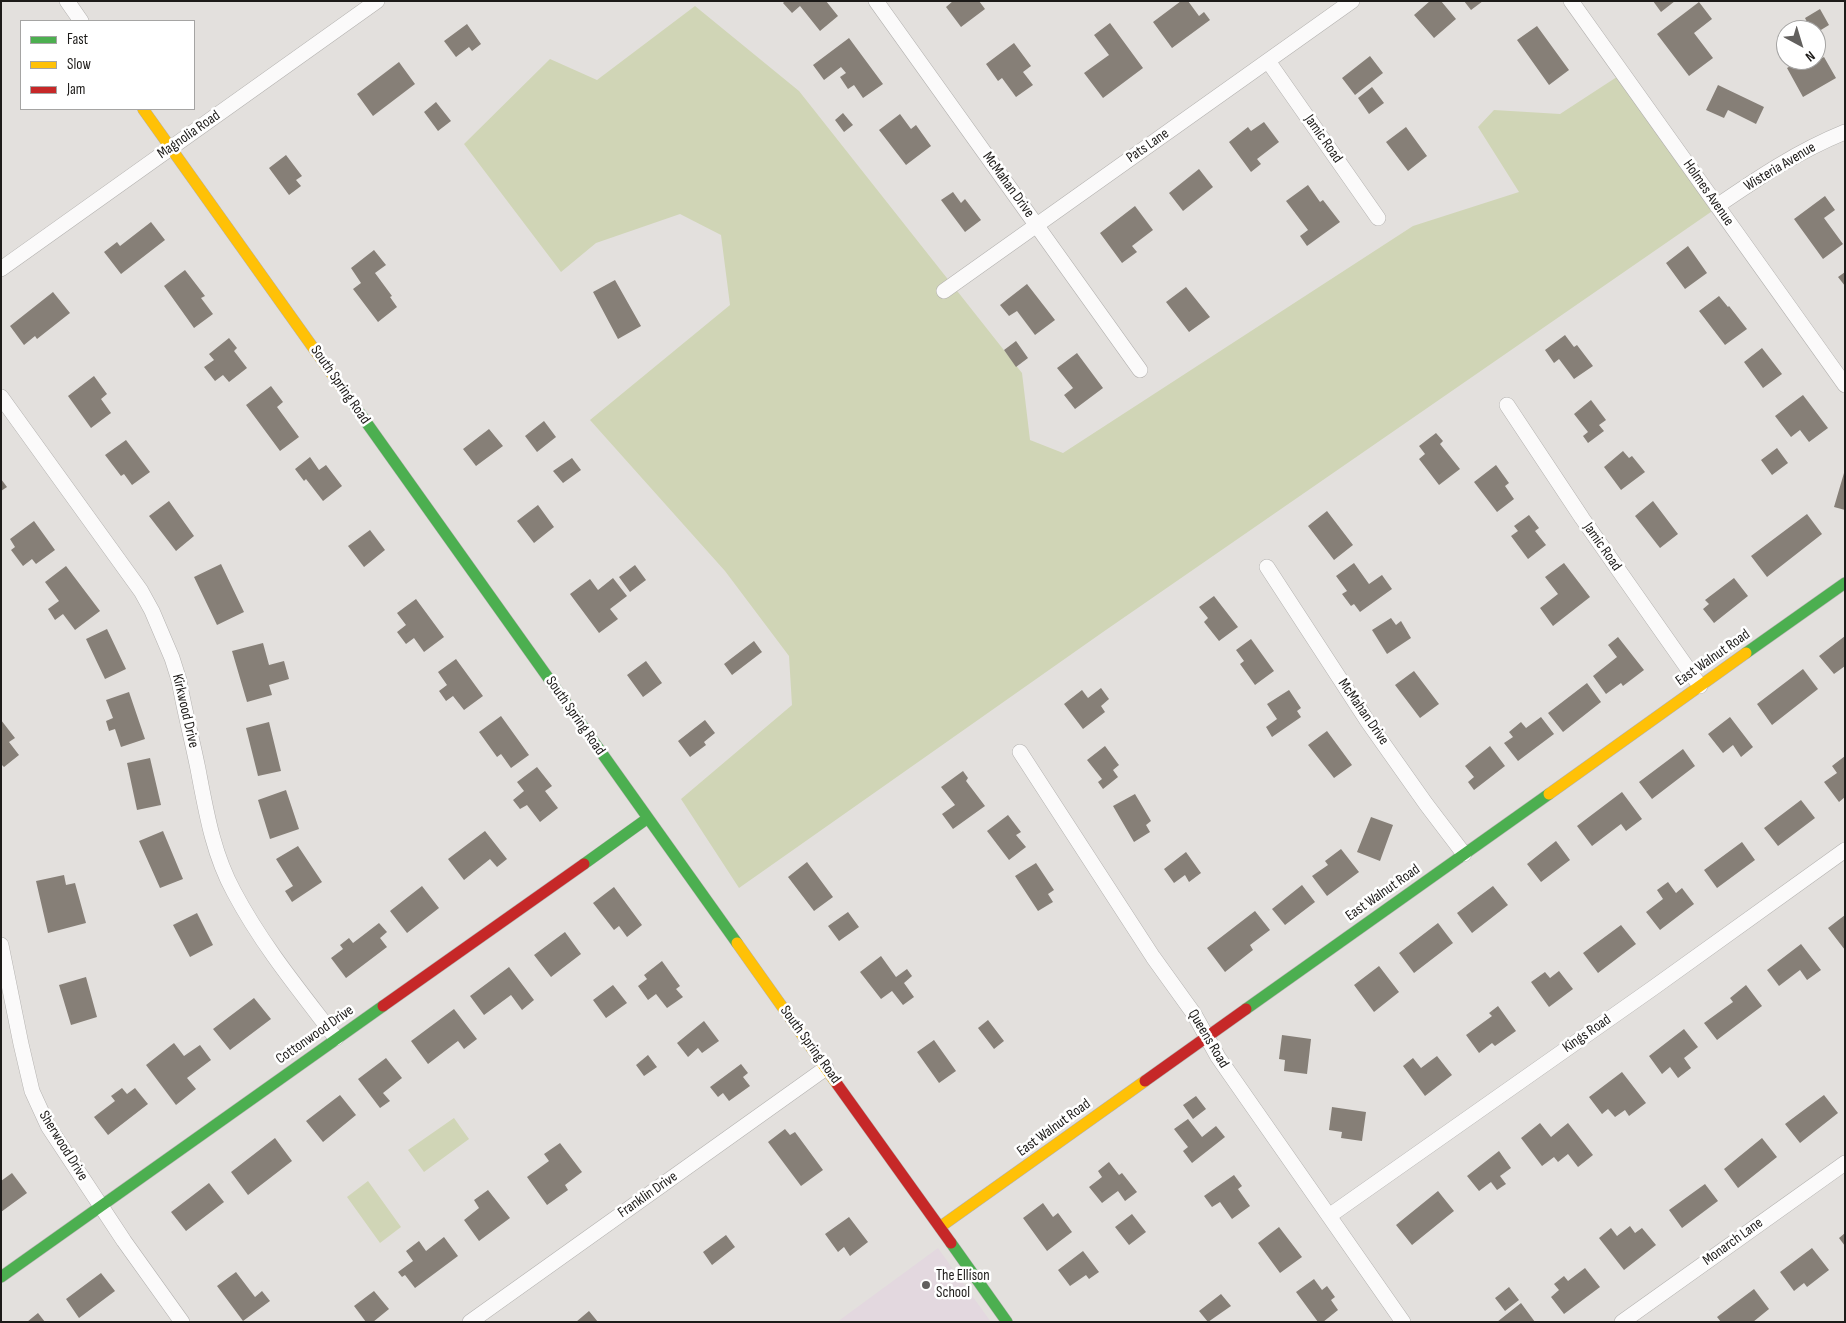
<!DOCTYPE html>
<style>
body{margin:0}
#map{position:relative;width:1846px;height:1323px;overflow:hidden;background:#e3e0dd;font-family:"Sofia Sans Condensed",sans-serif}
canvas{display:block}
.frame{position:absolute;inset:0;border:2px solid #1d1b19;pointer-events:none}
.legend{position:absolute;left:20px;top:20px;width:175px;height:90px;box-sizing:border-box;background:#fff;border:1px solid #a5a4a3;margin:0;padding:6px 9px;list-style:none;font-size:15px;color:#1d1b19}
.legend li{display:flex;align-items:center;gap:10px;height:25px}
.legend b{width:25px;border:1px solid #a5a4a3}
.north{position:absolute;left:1776px;top:20px;width:50px;height:50px;box-sizing:border-box;background:#fff;border:1px solid #a5a4a3;border-radius:50%;rotate:141deg;font-size:14px;font-weight:700;line-height:20px;text-align:center;color:#1d1b19}
.north::after{content:'';display:block;margin:auto;width:18px;height:22px;background:#62605e;clip-path:polygon(50% 0,100% 100%,50% 72%,0 100%)}
</style>
<div id="map">
<canvas width="1846" height="1323"></canvas>
<div class="frame"></div>
<ul class="legend">
<li><b style="height:6px;background:#4caf50"></b>Fast</li>
<li><b style="height:6px;background:#ffc107"></b>Slow</li>
<li><b style="height:6px;background:#c62828"></b>Jam</li>
</ul>
<div class="north">N</div>
</div>
<script>
const context = document.querySelector('canvas').getContext('2d');
context.lineJoin = 'round';
function fill(path, color) {
  context.fillStyle = color;
  context.fill(path, 'evenodd');
}
function trace(path, color, width, dash) {
  context.strokeStyle = color;
  context.lineWidth = width;
  context.lineCap = dash ? 'butt' : 'round';
  context.setLineDash(dash || []);
  context.stroke(path);
}
function drawText(font, color, halo, rows, align = 'center') {
  context.font = font + ' "Sofia Sans Condensed",sans-serif';
  context.lineWidth = 5;
  context.setLineDash([]);
  context.textBaseline = 'middle';
  context.strokeStyle = halo;
  context.fillStyle = color;
  for (const [text, x, y, turn = 0] of rows) {
    context.save();
    context.translate(x, y);
    context.rotate((+turn || 0) * Math.PI / 180);
    context.textAlign = isNaN(turn) ? turn : align;
    if (halo) context.strokeText(text, 0, 0);
    context.fillText(text, 0, 0);
    context.restore();
  }
}
fill(new Path2D(`
 M938 1248 991 1322H837Z`), '#e3d8df');
fill(new Path2D(`
 M695 6 799 91 1022 373 1030 440 1063 453 1413 226 1519 192 1478 127 1494 110 1560 114 1626 71 1721 205 1103 632 739 888 681 799 792 705 789 656 725 571 590 420 730 305 721 235 680 214 596 243 561 272 464 144 550 59 597 80Z
 M454 1118 469 1139 424 1172 408 1150Z
 M368 1181 401 1227 380 1243 347 1197Z`), '#d0d5b6');
fill(new Path2D(`
 M785 1H826L838 16 820 31 800 6 792 13 783 3Z
 M953 1H979L985 9 961 27 946 7Z
 M1181 1H1188L1199 16 1204 12 1210 20 1172 48 1153 22Z
 M1430 1H1441L1456 19 1434 38 1414 15Z
 M1464 1H1483L1471 10Z
 M1653 1H1675L1661 12Z
 M1699 2 1712 19 1694 33 1713 58 1689 76 1657 34Z
 M1820 9 1829 25 1816 33V30H1811L1805 18Z
 M1110 23 1143 68 1103 98 1084 73 1109 55 1094 35Z
 M467 24 481 44 472 51 469 47 456 57 444 41Z
 M1537 26 1569 70 1549 85 1517 40Z
 M849 38 883 84 863 98 854 85 848 89 840 77 846 73 841 67 824 80 813 65Z
 M1014 43 1031 66 1023 72 1033 85 1016 97 1002 78 998 81 986 64Z
 M1370 56 1383 73 1355 95 1342 78Z
 M1824 57 1836 78 1803 97 1787 68 1796 63 1800 70Z
 M399 62 415 84 373 116 357 94Z
 M1718 85 1764 107 1756 124 1728 110 1724 118 1706 110Z
 M1372 87 1384 103 1369 114 1358 98Z
 M436 102 451 121 438 131 424 112Z
 M843 113 853 125 844 132 835 120Z
 M900 114 911 129 916 125 931 146 906 165 879 130Z
 M1264 122 1279 142 1257 159 1261 164 1251 172 1229 142 1248 127 1251 131Z
 M1406 127 1427 156 1408 171 1386 142Z
 M286 155 302 176 296 180 301 186 289 195 269 168Z
 M1199 169 1213 187 1183 211 1169 193Z
 M1308 185 1320 202 1323 200 1340 222 1307 246 1300 236 1308 230 1286 201Z
 M953 192 961 203 965 199 981 220 965 232 941 200Z
 M1825 196 1835 210 1824 218 1843 244 1823 259 1794 219Z
 M1135 206 1153 230 1132 246 1137 252 1122 263 1100 233Z
 M151 222 165 240 121 274 104 252 117 242 120 246Z
 M1688 246 1707 273 1685 289 1666 263Z
 M374 250 386 265 375 273 392 296 390 297 397 307 378 322 353 289 361 283 351 268Z
 M185 270 205 296 201 298 213 314 194 328 164 286Z
 M1845 272V286L1838 277Z
 M615 280 641 326 618 339 593 292Z
 M1027 284 1055 320 1035 335 1017 311 1009 316 1000 305Z
 M1186 287 1210 317 1189 332 1166 302Z
 M53 292 70 313 37 339 35 336 24 345 10 326Z
 M1719 296 1728 307 1729 306 1747 329 1725 345 1699 311Z
 M1565 335 1574 347 1577 345 1593 366 1574 379 1559 359 1554 363 1545 350Z
 M229 338 237 348 234 351 247 368 229 382 223 375 215 381 204 367 214 360 209 354Z
 M1016 341 1028 358 1016 367 1004 350Z
 M1762 348 1782 374 1763 388 1744 362Z
 M1077 353 1103 388 1075 409 1064 395 1073 388 1057 368Z
 M94 376 107 394 101 399 111 413 91 428 68 396Z
 M271 386 283 402 277 407 299 437 280 451 246 405Z
 M1803 395 1828 428 1809 442 1800 430 1791 437 1775 416Z
 M1591 400 1606 420 1599 425 1604 431 1588 443 1583 436 1588 432 1574 414Z
 M544 421 556 437 537 452 525 436Z
 M489 429 503 446 476 466 463 449Z
 M1436 433 1443 441 1440 444 1460 469 1439 485 1419 459 1425 454 1419 446Z
 M126 440 150 472 132 485 124 474 121 476 105 455Z
 M1777 448 1788 463 1772 475 1761 460Z
 M1623 451 1629 458 1632 456 1645 472 1621 490 1604 467Z
 M310 457 319 470 326 465 342 486 323 501 306 479 304 481 295 469Z
 M572 458 581 470 563 483 553 471Z
 M1496 465 1509 483 1505 486 1514 499 1497 512 1474 482Z
 M1844 473H1845V510L1834 507Z
 M1 479 7 487 1 491Z
 M169 501 194 536 176 551 149 516Z
 M1653 501 1678 534 1660 548 1635 516Z
 M538 505 554 527 534 543 517 521Z
 M1327 511 1353 545 1334 560 1308 526Z
 M1807 514 1822 534 1767 577 1751 556Z
 M1529 515 1539 528 1535 531 1546 545 1528 559 1511 536 1518 531 1514 526Z
 M34 521 55 550 36 564 32 559 23 566 11 550 15 547 10 539Z
 M370 530 385 550 364 567 348 546Z
 M1354 563 1369 584 1382 575 1392 589 1360 612 1354 604 1351 606 1342 594 1347 591 1336 576Z
 M1564 563 1590 597 1553 626 1540 608 1558 594 1545 577Z
 M221 564 244 612 217 625 194 577Z
 M635 565 646 580 630 592 619 577Z
 M66 566 100 611 75 630 63 614 55 620 48 609 59 601 45 582Z
 M613 578 627 596 610 609 618 619 599 633 570 594 590 579 598 590Z
 M1734 578 1748 596 1714 623 1703 609 1709 604 1705 600Z
 M1214 596 1238 627 1219 641 1204 622 1208 618 1199 607Z
 M416 599 444 637 424 652 414 638 406 644 397 632 406 625 397 613Z
 M1391 618 1396 625 1401 621 1411 638 1387 654 1372 630Z
 M107 629 126 669 105 679 86 639Z
 M1845 636V666L1834 674 1819 656Z
 M1618 637 1644 670 1623 686 1621 683 1606 694 1593 676 1617 657 1608 645Z
 M1251 639 1274 671 1255 685 1240 664 1244 661 1236 650Z
 M754 641 762 652 732 675 724 664Z
 M263 643 269 665 284 661 289 679 269 685 272 695 247 702 232 651Z
 M456 659 483 696 464 710 453 696 446 701 439 691 447 685 438 672Z
 M646 661 662 683 643 697 627 675Z
 M1803 669 1818 689 1772 725 1757 704Z
 M1414 671 1439 704 1420 718 1395 685Z
 M1587 683 1601 702 1563 732 1548 713Z
 M1101 688 1109 699 1101 706 1105 712 1083 729 1064 704 1082 690 1088 698Z
 M1289 690 1301 708 1297 711 1301 717 1272 737 1266 727 1277 719 1267 704Z
 M129 692 145 739 121 747 115 729 109 731 106 721 113 718 106 700Z
 M501 716 529 755 511 768 501 754 497 757 479 732Z
 M1541 717 1554 734 1518 761 1504 743 1513 737 1509 732 1521 722 1526 728Z
 M1730 717 1753 747 1741 757 1733 745 1723 753 1708 734Z
 M1 720 15 738 9 742 19 755 4 767 1 764Z
 M705 720 715 733 704 742 706 745 690 757 678 741Z
 M269 722 281 771 258 776 246 728Z
 M1327 731 1352 765 1334 778 1308 745Z
 M1105 746 1119 765 1113 770 1118 777 1103 789 1098 782 1102 779 1087 760Z
 M1490 746 1505 766 1474 790 1468 782 1474 777 1465 766Z
 M1683 749 1695 766 1652 799 1639 782Z
 M1845 756V797L1839 802 1824 782 1837 773 1832 766Z
 M150 758 161 805 137 810 127 763Z
 M537 767 552 786 545 791 558 808 540 822 527 805 520 809 513 800 524 791 517 782Z
 M963 771 968 778 966 781 985 806 953 829 942 814 955 805 941 787Z
 M286 790 299 829 270 839 258 800Z
 M1622 792 1642 819 1626 831 1621 824 1592 846 1577 826Z
 M1135 794 1151 821 1146 825 1150 832 1134 842 1113 806Z
 M1801 800 1815 818 1778 846 1764 828Z
 M1008 815 1021 832 1016 835 1026 847 1009 860 987 831Z
 M1371 817 1393 825 1380 861 1357 852Z
 M163 831 183 879 160 888 139 841Z
 M485 831 507 859 497 867 490 859 464 880 448 859Z
 M1556 841 1570 860 1541 882 1527 864Z
 M1742 842 1755 860 1717 888 1704 870Z
 M298 846 322 882 292 902 285 891 293 886 276 859Z
 M1341 849 1359 872 1327 896 1312 876 1328 865 1325 861Z
 M1186 852 1201 873 1189 882 1185 875 1174 883 1164 869Z
 M807 862 833 897 814 911 788 877Z
 M1036 863 1054 890 1048 894 1053 902 1038 911 1015 876Z
 M64 875 66 885 75 883 86 923 48 933 36 881Z
 M1668 882 1676 893 1682 888 1694 904 1660 930 1646 912 1663 899 1657 890Z
 M1302 885 1315 902 1285 925 1272 909Z
 M422 886 439 908 407 933 390 911Z
 M1493 886 1508 905 1472 933 1457 913Z
 M614 887 642 925 627 937 619 926 614 930 593 903Z
 M1255 911 1270 930 1250 945 1253 950 1225 972 1207 948Z
 M848 912 859 927 839 941 828 926Z
 M197 913 213 945 190 957 173 925Z
 M1845 915V950L1828 928Z
 M379 923 387 932 380 938 387 947 346 978 331 958 343 949 340 945 349 938 353 943Z
 M1438 923 1453 943 1414 973 1399 953Z
 M1621 925 1636 944 1598 973 1583 953Z
 M565 932 581 954 551 977 534 955Z
 M1801 944 1821 970 1807 980 1800 970 1779 986 1767 970Z
 M881 956 896 977 907 969 912 976 904 983 914 997 903 1005 892 991 881 999 860 972Z
 M662 961 680 986 676 989 683 997 667 1008 656 994 648 1000 638 986 647 979 644 975Z
 M1379 966 1399 992 1374 1012 1354 985Z
 M509 967 534 1000 522 1010 511 995 484 1015 470 996Z
 M1559 971 1573 989 1549 1007 1531 982 1545 972 1550 978Z
 M86 977 97 1017 71 1025 59 985Z
 M613 985 627 1003 606 1018 593 1000Z
 M1746 985 1762 1006 1717 1040 1704 1023 1733 1002 1730 998Z
 M254 998 271 1019 230 1050 213 1029Z
 M1498 1006 1516 1031 1495 1046 1492 1043 1479 1053 1466 1035 1492 1016 1489 1013Z
 M454 1009 477 1039 464 1049 458 1041 428 1064 411 1041Z
 M988 1020 1004 1041 994 1049 978 1028Z
 M704 1021 719 1041 702 1053 698 1048 688 1057 677 1043Z
 M1684 1029 1698 1047 1684 1058 1691 1068 1678 1078 1670 1067 1662 1074 1649 1056Z
 M1282 1035 1311 1039 1307 1074 1284 1071 1285 1060 1279 1059Z
 M934 1040 956 1071 939 1083 917 1052Z
 M174 1043 184 1056 200 1045 211 1060 187 1078 196 1089 176 1105 146 1065Z
 M648 1055 657 1067 644 1076 636 1065Z
 M1437 1056 1452 1075 1425 1096 1403 1066 1413 1058 1421 1068Z
 M386 1058 402 1078 383 1093 390 1101 380 1108 358 1079Z
 M741 1064 748 1073 743 1077 750 1086 729 1101 723 1093 718 1097 710 1087Z
 M1622 1072 1646 1103 1629 1116 1625 1110 1615 1117 1608 1109 1602 1114 1589 1097Z
 M122 1088 127 1094 135 1088 148 1104 108 1135 94 1117 115 1101 111 1096Z
 M340 1095 356 1115 323 1142 306 1121Z
 M1824 1095 1838 1113 1800 1143 1785 1124Z
 M1196 1096 1206 1109 1193 1119 1183 1105Z
 M1332 1107 1366 1112 1362 1141 1341 1138 1342 1132 1329 1130Z
 M1188 1119 1202 1137 1216 1126 1225 1137 1192 1163 1183 1151 1188 1147 1174 1129Z
 M1540 1123 1551 1137 1568 1123 1593 1155 1578 1167 1568 1154 1558 1162 1554 1157 1542 1166 1521 1138Z
 M785 1129 790 1135 795 1132 823 1170 801 1186 768 1142Z
 M275 1138 292 1161 248 1195 231 1172Z
 M1762 1138 1777 1157 1738 1188 1724 1169Z
 M560 1143 582 1172 565 1185 568 1190 547 1205 527 1177 549 1161 544 1154Z
 M1499 1151 1511 1168 1500 1176 1506 1184 1497 1190 1491 1182 1479 1191 1467 1176Z
 M1109 1162 1119 1175 1122 1173 1137 1192 1125 1201 1118 1191 1102 1203 1089 1187 1102 1177 1098 1171Z
 M12 1173 27 1193 1 1212V1181Z
 M1234 1175 1242 1186 1238 1189 1250 1206 1232 1219 1220 1202 1212 1207 1204 1196Z
 M209 1183 224 1202 186 1231 171 1212Z
 M1705 1184 1718 1201 1682 1228 1669 1210Z
 M488 1190 510 1218 479 1241 464 1220 479 1208 474 1200Z
 M1438 1191 1454 1211 1412 1245 1396 1225Z
 M1043 1203 1053 1217 1058 1213 1072 1232 1047 1251 1023 1218Z
 M1132 1214 1146 1232 1129 1245 1115 1227Z
 M849 1217 868 1242 850 1256 844 1247 838 1252 825 1234Z
 M1630 1226 1635 1233 1642 1228 1656 1245 1624 1270 1599 1238 1611 1228 1617 1236Z
 M1279 1227 1302 1257 1280 1273 1258 1243Z
 M1845 1233V1246L1839 1238Z
 M726 1235 735 1247 712 1265 703 1252Z
 M444 1237 458 1256 415 1288 405 1275 402 1277 398 1272 413 1261 406 1251 419 1241 426 1251Z
 M1812 1248 1829 1270 1807 1287 1804 1283 1794 1291 1780 1272Z
 M1083 1251 1099 1272 1089 1279 1086 1275 1070 1286 1058 1270Z
 M1585 1268 1600 1287 1564 1314 1551 1297 1559 1290 1554 1284 1564 1276 1568 1281Z
 M236 1272 255 1297 262 1291 270 1301 243 1321 217 1286Z
 M101 1273 115 1291 79 1318 66 1299Z
 M1314 1279 1322 1290 1327 1286 1335 1297 1331 1300 1338 1310 1323 1322H1318L1296 1292Z
 M1509 1287 1519 1300 1505 1311 1495 1298Z
 M1754 1289 1769 1309 1753 1322H1721L1717 1317Z
 M374 1291 389 1309 373 1322H366L354 1306Z
 M1221 1294 1231 1306 1208 1322 1199 1311Z
 M1521 1303 1535 1322H1497Z
 M589 1311 598 1322H576Z
 M38 1313 45 1322H27Z`), '#867f77');
const street = new Path2D(`
 M67 1 81 21
 M876 1 1140 370
 M1571 1 1845 385
 M1268 61 1378 218
 M1717 206C1758 178 1798 151 1845 132
 M1 269 377 1
 M944 291 1352 1
 M1 397 141 591 152 611 172 658 179 680C184 709 192 739 198 769 206 811 213 854 234 892 262 945 300 991 336 1038
 M1507 405 1582 518 1700 686
 M1267 567 1368 722 1426 804 1464 854
 M1020 752 1153 957 1194 1014 1218 1057 1403 1322
 M1 945 21 1044 32 1091 48 1126 124 1241 182 1322
 M1329 1216 1653 988 1845 850
 M470 1322 826 1068
 M1622 1322 1845 1163`);
const fast = new Path2D(`
 M344 391 737 943
 M1746 653 1845 583
 M584 864 648 818
 M1246 1009 1549 794
 M951 1243 1007 1322
 M1 1277 383 1006`);
const slow = new Path2D(`
 M143 109 344 391
 M1549 794 1746 653
 M737 943 837 1084
 M940 1227 1145 1081`);
const jam = new Path2D(`
 M383 1006 584 864
 M1145 1081 1246 1009
 M837 1084 951 1243`);
trace(street, '#b3b1af', 16);
trace(fast, '#b3b1af', 12);
trace(slow, '#b3b1af', 12);
trace(jam, '#b3b1af', 12);
trace(street, '#fbfafa', 15);
trace(fast, '#4caf50', 11);
trace(slow, '#ffc107', 11);
trace(jam, '#c62828', 11);
for (const [x, y, r, color] of [
 [926,1285,5,"#62605e"]
]) {
  const dot = new Path2D();
  dot.arc(x, y, r, 0, 2 * Math.PI);
  context.fillStyle = color;
  context.fill(dot);
  trace(dot, '#fff', 2);
}
drawText('15px', '#1d1b19', '#fff', [
 ["Magnolia Road",189,135,-35],
 ["Jamic Road",1323,139,55],
 ["Pats Lane",1148,146,-35],
 ["Wisteria Avenue",1780,167,-31],
 ["McMahan Drive",1008,185,54],
 ["Holmes Avenue",1708,193,55],
 ["South Spring Road",340,385,55],
 ["Jamic Road",1602,547,55],
 ["East Walnut Road",1713,658,-35],
 ["Kirkwood Drive",185,711,77],
 ["McMahan Drive",1363,712,55],
 ["South Spring Road",575,716,55],
 ["East Walnut Road",1383,893,-35],
 ["Kings Road",1587,1034,-35],
 ["Cottonwood Drive",315,1035,-35],
 ["Queens Road",1208,1039,59],
 ["South Spring Road",810,1045,54],
 ["East Walnut Road",1054,1128,-36],
 ["Sherwood Drive",63,1146,58],
 ["Franklin Drive",648,1195,-35],
 ["Monarch Lane",1733,1242,-36]
]);
drawText('15px', '#1d1b19', '#fff', [
 ["The Ellison",936,1276],
 ["School",936,1293]
], 'left');
</script>
